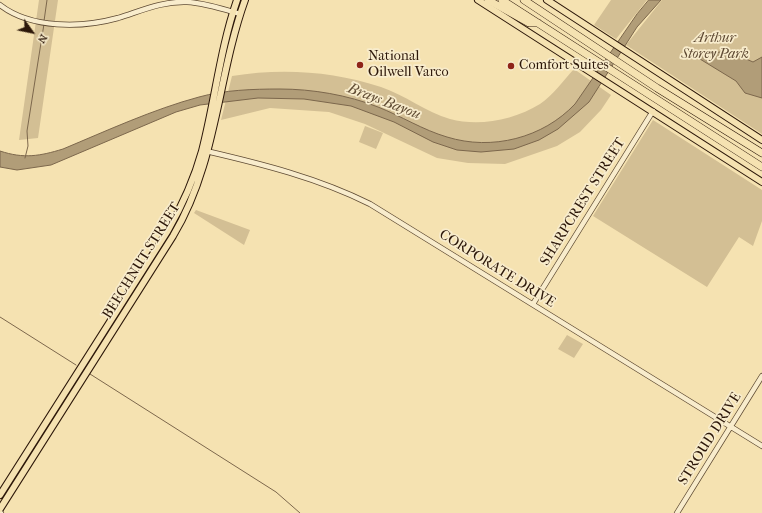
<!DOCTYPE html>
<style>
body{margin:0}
#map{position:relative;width:762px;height:513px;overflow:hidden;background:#f5e2b1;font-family:"IM FELL French Canon",serif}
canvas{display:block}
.north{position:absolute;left:12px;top:12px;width:40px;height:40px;-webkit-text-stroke:3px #f8eccc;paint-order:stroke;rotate:123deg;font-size:11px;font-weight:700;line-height:16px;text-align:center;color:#2c1709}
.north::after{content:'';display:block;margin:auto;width:14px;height:18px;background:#2c1709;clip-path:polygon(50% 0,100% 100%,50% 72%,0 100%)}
</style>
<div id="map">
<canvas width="762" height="513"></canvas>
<div class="north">N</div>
</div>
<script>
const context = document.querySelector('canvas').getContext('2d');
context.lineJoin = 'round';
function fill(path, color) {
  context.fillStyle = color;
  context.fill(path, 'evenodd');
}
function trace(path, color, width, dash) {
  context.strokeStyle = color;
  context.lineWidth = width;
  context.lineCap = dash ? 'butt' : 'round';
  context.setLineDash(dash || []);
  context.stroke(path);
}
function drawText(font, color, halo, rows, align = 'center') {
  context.font = font + ' "IM FELL French Canon",serif';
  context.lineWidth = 3.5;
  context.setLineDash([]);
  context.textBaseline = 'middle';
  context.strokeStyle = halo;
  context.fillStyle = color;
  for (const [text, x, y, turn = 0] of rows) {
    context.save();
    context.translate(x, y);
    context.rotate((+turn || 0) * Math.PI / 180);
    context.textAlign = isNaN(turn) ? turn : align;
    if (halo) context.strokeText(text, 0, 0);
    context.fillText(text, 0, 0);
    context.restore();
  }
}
fill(new Path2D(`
 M39 0H58L38 138 19 140Z
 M611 0H647L616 39 594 25Z
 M662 0H762V134L626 45Z
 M574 69 611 95 601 110 580 132 557 146 505 164 468 163 437 158 365 124 329 112 270 108 221 120 232 76C281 68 333 71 381 87 405 95 426 112 450 119 479 127 514 120 540 104 553 95 563 81 574 69Z
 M653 120 762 190V221L753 246 739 237 707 287 593 216Z
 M365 126 383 133 376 149 359 142Z
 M196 210 250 230 244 245 194 213Z
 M567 335 583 344 574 358 558 349Z`), '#d3bf94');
const water = new Path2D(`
 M649 0H661L637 27 589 102 558 129 539 140 514 149 481 152 457 150 433 142 394 122 351 106 304 99 258 98 200 105 176 112 51 165 17 170 0 167V151C24 159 40 156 63 149 106 131 154 109 199 97 224 90 253 89 280 89 312 89 348 95 378 107 401 116 423 130 447 137 492 151 543 138 575 104L637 14Z
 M728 51 753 62 762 57V98L745 93 736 81 695 56Z`);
fill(water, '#b19d78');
trace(water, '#7c674c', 1);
trace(new Path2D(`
 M44 21 47 0
 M25 158 28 146 27 131 44 24
 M0 317 76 365
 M90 374 276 492 300 513`), '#7c674c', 1);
const minor = new Path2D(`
 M0 5C31 29 82 28 118 18 141 11 162 1 187 2 205 3 223 9 240 14
 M206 151C262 164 318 178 370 204L762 446
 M533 304 653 111
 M0 512 1 513
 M677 513 762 376`);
const major = new Path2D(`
 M478 0 762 182
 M547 0 762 140
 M0 495 167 232C182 206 194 180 202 151 215 101 220 49 237 0
 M0 509 173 236C217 163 217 78 245 0`);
const highway = new Path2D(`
 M488 0 529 23H538
 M502 0 762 167
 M524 0 657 88 762 153`);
trace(minor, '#5e4a33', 6);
trace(major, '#2c1709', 8);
trace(highway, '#2c1709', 8);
trace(minor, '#f8eccc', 4.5);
trace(major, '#f5e2b1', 6);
trace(highway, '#f5e2b1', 7);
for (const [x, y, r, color] of [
 [360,65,4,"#8f2418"],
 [511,66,4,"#8f2418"]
]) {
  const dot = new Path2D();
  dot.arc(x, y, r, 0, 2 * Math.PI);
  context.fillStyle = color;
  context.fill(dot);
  trace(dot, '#f8eccc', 1.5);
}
drawText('italic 14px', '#5e4933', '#f8eccc', [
 ["Arthur",715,39],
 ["Storey Park",715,55]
]);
drawText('14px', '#2c1709', '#f8eccc', [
 ["National",368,57],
 ["Oilwell Varco",368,73],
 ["Comfort Suites",519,66]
], 'left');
drawText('14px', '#2c1709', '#f8eccc', [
 ["SHARPCREST STREET",583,202,-58],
 ["BEECHNUT STREET",142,261,-58],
 ["CORPORATE DRIVE",497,269,32],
 ["STROUD DRIVE",710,439,-58]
]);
drawText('italic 15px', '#614d35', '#f8eccc', [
 ["Brays Bayou",384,102,21]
]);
</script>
